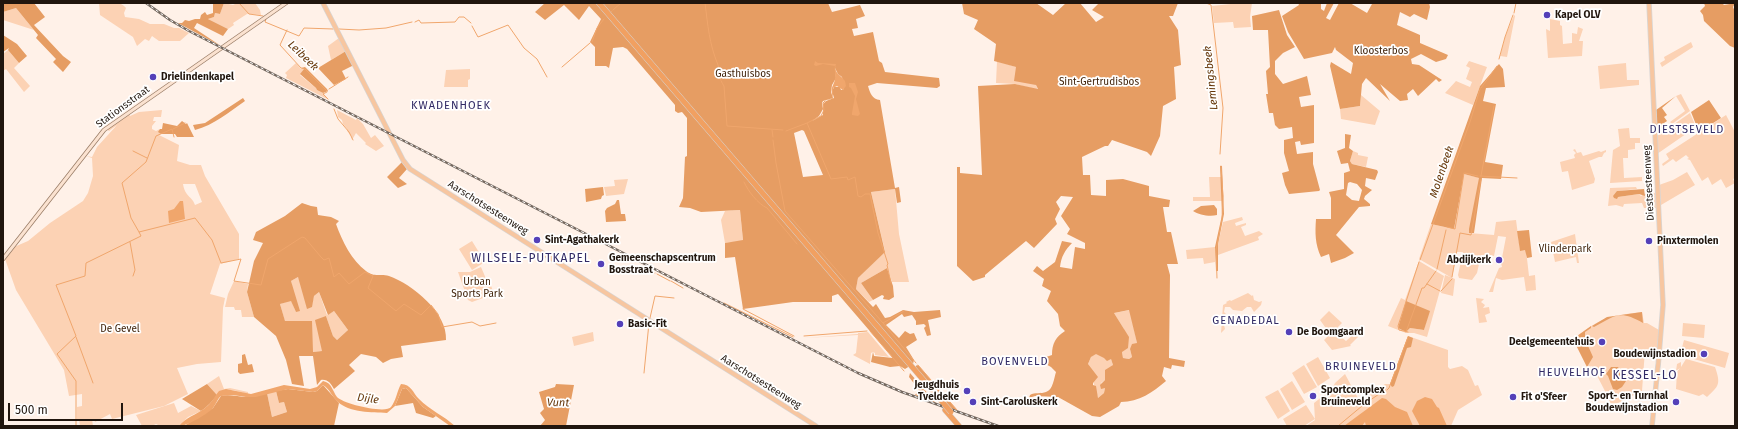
<!DOCTYPE html>
<style>
body{margin:0}
#map{position:relative;width:1738px;height:429px;overflow:hidden;background:#fff1e8;font-family:"Fira Sans",sans-serif}
canvas{display:block}
.frame{position:absolute;inset:0;border:4px solid #21160e;pointer-events:none}
.scale{position:absolute;left:8px;top:403px;width:115px;height:18px;box-sizing:border-box;border:2px solid #21160e;border-top:0;padding-left:5px;font-size:12px;line-height:14px;white-space:nowrap;color:#21160e;-webkit-text-stroke:3px #fff;paint-order:stroke}
</style>
<div id="map">
<canvas width="1738" height="429"></canvas>
<div class="frame"></div>
<div class="scale">500 m</div>
</div>
<script>
const context = document.querySelector('canvas').getContext('2d');
context.lineJoin = 'round';
function fill(path, color) {
  context.fillStyle = color;
  context.fill(path, 'evenodd');
}
function trace(path, color, width, dash) {
  context.strokeStyle = color;
  context.lineWidth = width;
  context.lineCap = dash ? 'butt' : 'round';
  context.setLineDash(dash || []);
  context.stroke(path);
}
function drawText(font, color, halo, rows, align = 'center') {
  context.font = font + ' "Fira Sans",sans-serif';
  context.lineWidth = 3.5;
  context.setLineDash([]);
  context.textBaseline = 'middle';
  context.strokeStyle = halo;
  context.fillStyle = color;
  for (const [text, x, y, turn = 0] of rows) {
    context.save();
    context.translate(x, y);
    context.rotate((+turn || 0) * Math.PI / 180);
    context.textAlign = isNaN(turn) ? turn : align;
    if (halo) context.strokeText(text, 0, 0);
    context.fillText(text, 0, 0);
    context.restore();
  }
}
fill(new Path2D(`
 M99 3C108 3 120 0 126 8L124 13 125 17 139 19 150 24H164L174 28H179L189 33 180 41H159L152 36 149 41 145 39 137 46 133 37 100 15Z
 M224 3 233 5 237 3H255L260 10 261 15 247 14 233 23 234 25 228 29 208 19 214 17 215 13 220 14Z
 M1240 3H1252L1250 17 1251 27 1234 28 1233 22 1214 23 1212 6Z
 M16 8 34 30 3 20V12Z
 M1514 15 1515 16 1507 57 1500 56 1505 37Z
 M1550 19 1560 21V25L1562 26 1563 44 1572 43V33L1577 34 1578 27 1583 29 1579 41H1583L1582 56 1548 58 1546 29 1550 31Z
 M339 38 346 51 331 60 328 46Z
 M1691 42 1693 47 1662 67 1660 63 1665 60 1664 57Z
 M8 50 19 63 14 68 30 86 24 92 6 69 3 71V54Z
 M997 61 1016 67 1036 85 1038 90 1015 84 996 83Z
 M1469 61 1487 67 1473 105 1445 93 1456 81 1470 87 1472 82 1466 79 1470 68 1466 66Z
 M296 63 301 69H304L300 75 316 88 317 90 323 93 329 100 286 78 287 75 285 73Z
 M1626 63 1627 80H1639V85L1600 89 1598 66Z
 M470 69V79L468 80V87H444L446 70Z
 M1681 94 1690 111 1672 124 1670 122 1685 111 1676 96Z
 M1361 95 1380 111 1375 125 1341 119 1340 109 1360 106Z
 M162 110 161 117H154L153 121H156L152 126V129L156 131 160 129 159 132 161 134 159 135 179 145 177 161 190 165H201L205 176 239 234V259L220 264 210 294 225 298 223 308 221 362 197 364 177 368 188 394 164 406 112 419 110 414 95 422 94 419H92L93 426H80L79 419H77V407L82 406V394L69 396 64 370 16 290 5 259 14 247 28 241 50 223 83 201 88 193 93 176 92 158 86 156 92 157 97 147 117 125 109 131 107 129 129 114 130 116 139 112ZM183 184H195L202 202 195 205C192 196 185 197 183 184Z
 M337 110 356 120 357 118 363 124 371 138 375 135 384 146 376 151 365 144 366 143 356 133 352 140 351 136 347 131V129L343 124 342 120 338 117Z
 M1690 113 1696 127 1657 154V136Z
 M1726 115 1735 132V178L1733 179 1735 183 1726 188 1721 179 1712 185 1708 177 1702 181 1690 160 1687 159 1689 158 1686 155 1676 162 1673 159 1663 166 1662 164 1669 159 1666 154Z
 M1629 128 1630 138H1640V143H1635V149L1628 150V158H1623L1624 178 1642 177V181L1610 183 1613 150 1620 146 1618 129Z
 M1575 149 1577 153 1581 152 1583 156 1599 151 1601 152 1606 150V152L1604 153 1602 157H1599L1589 161 1595 179 1594 183 1572 190 1568 171 1562 172 1560 162 1575 158 1574 155 1576 153 1573 150Z
 M1353 151 1358 153V155L1368 157 1366 167 1352 164 1350 161Z
 M1687 172 1695 185 1661 205 1659 185 1673 180Z
 M1464 174 1480 178 1469 233 1494 235 1496 222 1516 220 1520 250H1526L1529 276 1535 275 1536 290 1526 291 1524 277 1502 280 1496 278 1493 292H1489L1499 268 1502 267 1501 263 1506 237 1498 236 1494 256 1486 254 1485 255H1481L1477 273 1472 280 1459 278 1458 275 1463 252H1457L1452 278 1419 259 1431 224 1454 229Z
 M1209 177H1221L1222 201H1193V197H1210Z
 M628 179 624 194 606 196 604 187 615 186 614 180Z
 M1636 187 1637 189 1617 191 1618 197 1639 194 1641 196 1644 194 1656 193V208H1644L1642 203 1624 204 1623 207 1616 205 1608 206 1610 188Z
 M895 189 899 234 909 282H892L887 268 861 283 873 300 869 302 856 289 858 278 885 251 871 192Z
 M740 210 743 241 725 243 721 220 725 211Z
 M1242 217 1243 220 1235 223 1236 226 1246 223V225L1241 227 1245 236 1259 231 1263 234 1258 237 1259 240 1218 255V244L1223 222Z
 M1575 234 1579 263H1577L1576 257 1555 262 1551 242Z
 M472 241 485 262 472 270 459 249Z
 M1215 247V262L1204 264 1203 258 1187 259 1186 250Z
 M1419 261 1444 276 1427 337 1414 333H1406L1388 326 1401 298 1405 300ZM1429 311 1424 330 1410 328 1406 332 1398 328Z
 M481 267 487 281 489 280 494 294 472 302 468 300 458 272H470Z
 M1445 275 1455 279 1453 296 1441 293Z
 M298 277 312 304 314 296 319 292 327 315 334 311 348 330 337 340 333 336 326 316 322 351 313 352 285 322 280 304 291 300 296 312 291 281Z
 M234 281 248 284 247 292 254 317H242L241 310H235L234 307H225L228 294Z
 M1248 293 1252 296 1253 295 1254 300 1259 302 1262 301 1261 305 1254 312 1251 307H1247L1242 311 1233 310 1230 307H1225L1224 312 1226 314 1224 319 1226 323 1224 325 1225 329 1221 333 1223 305 1227 303 1226 302 1230 300 1231 301Z
 M1476 298 1484 299 1481 302 1485 305 1483 308 1489 307 1490 313 1485 315 1487 322 1479 323Z
 M1130 310 1137 343 1130 349 1132 357 1129 359 1123 358 1122 352 1124 329 1114 313Z
 M1329 311 1342 323 1334 331 1337 333 1339 330 1343 334 1341 337 1346 341 1354 334 1358 337 1350 345 1351 346 1332 350 1324 340 1330 334 1320 320Z
 M1642 312 1644 323H1647L1659 330 1657 351 1645 350 1642 391 1612 406 1607 396H1606V393L1592 366 1587 367 1573 339C1601 318 1607 316 1642 312Z
 M1683 323 1705 325 1704 338 1682 336Z
 M593 332 594 341 574 346 572 337Z
 M868 332 889 357 875 355V353L873 352 871 353 870 364 853 355 856 353 858 335 804 338 858 334V333Z
 M1408 336 1448 350V367L1450 369 1462 366 1468 370 1475 386 1478 385 1482 395 1458 410 1451 426H1306L1315 420 1314 403 1332 389 1335 383 1345 374 1360 402 1385 384H1390Z
 M1684 340 1729 353 1725 368 1680 355Z
 M1096 353 1111 359 1113 365 1105 380 1101 383 1105 388 1104 393 1098 398 1088 364 1091 357Z
 M1318 357 1330 378 1318 386 1306 364Z
 M1686 359 1715 367C1721 384 1719 386 1707 397L1703 394 1699 396 1676 389 1677 372 1680 368 1676 371 1677 364 1681 362V367Z
 M1304 365 1317 387 1304 394 1292 373Z
 M219 376 224 389 230 388 248 392V394C238 392 225 385 217 395L207 384Z
 M1292 381 1305 402 1292 410 1280 389Z
 M1278 390 1290 411 1278 419 1265 397Z
 M276 391 279 403 284 402 287 412 272 417 267 393Z
 M174 403 178 413 191 406 201 411 188 417 179 426H160L156 424 152 426H142L136 415Z
 M1306 405 1315 419 1304 426H1287L1283 419Z`), '#fcd2b4');
fill(new Path2D(`
 M3 3H34L45 17 34 25 63 56 71 62 63 72 53 62 56 59 36 38 38 35 16 8 3 12Z
 M213 3H224L220 14 215 13 214 17 208 19 228 29 223 36 197 23 194 28 221 46 178 23H182L185 20 189 21 195 19H200L201 15 205 12 207 15 213 13Z
 M545 3H828L832 12 860 5 865 16 856 19 858 28 852 29 854 36 873 32 879 61 882 63 885 72 939 78 940 86 937 88 877 83 868 86C870 93 872 99 880 100L895 188 899 187 901 202 897 203 895 189 871 192 885 252 858 278 856 289 873 307 876 304 885 318 890 317 903 310 914 312 940 310 941 317 928 320 931 335 927 336 924 328 926 326 924 324 916 325V321L912 315 904 317 902 314 886 325 899 338 905 331 910 334 914 333 917 340 906 347 914 360 913 364 905 369 900 366 890 367 871 362 873 352 874 356 893 358 838 294 832 296V302H793L743 309 735 257 725 258V243L743 240 740 210 701 212 690 208 679 207 683 198 685 157 687 156V118L682 112 678 113 675 111V105L627 49 623 47 613 48 609 68 606 66H595V47L590 42 601 19 589 6 579 20 564 5 545 20 535 12ZM835 68 838 74 842 77 844 89 841 90 840 87H834L832 91 834 98 826 101 823 104V115L812 121 819 116 823 109 822 103 823 101 833 98 831 92 832 85 836 78ZM802 130 804 131 823 175 803 177 794 133Z
 M962 3H1036L1053 15 1066 3H1080L1096 22 1104 17 1092 10 1099 3H1178L1173 16H1169L1178 30 1181 65 1174 67 1176 99 1163 106 1160 136 1151 156 1147 152 1112 140 1108 146H1105L1082 157 1083 175H1090L1091 195 1106 196V180L1123 179 1149 186V196L1170 200 1169 207H1163L1167 232H1171L1178 264H1167L1170 275 1169 358 1185 361 1184 367 1172 365 1171 369 1164 367 1162 376 1166 381C1153 392 1139 402 1121 402L1119 406 1100 417 1092 416 1058 397 1035 396 1029 398 1030 395C1035 392 1041 394 1046 392 1053 390 1054 378 1056 372L1051 367 1042 362 1043 358 1052 355C1052 343 1056 337 1065 331L1060 326 1058 314 1047 301 1051 291 1042 286 1044 279 1033 271 1037 266 1043 271 1055 262 1062 241 1072 243C1065 250 1061 257 1060 267L1072 269 1075 247 1085 249V243L1067 234 1070 229 1061 216 1073 197 1061 196 1056 202 1060 209 1055 219 1057 224 1034 248 1026 241 985 275V277L973 281 957 266V167H960V173L982 175 978 86 1015 84 1038 89 1036 85 1014 81 1016 67 994 61 996 44 974 29 978 20 964 14ZM1129 310 1137 343 1132 344 1130 349 1132 357 1129 359 1123 358 1122 352 1128 348 1129 337 1114 313ZM1096 354 1104 358 1107 361 1111 359 1113 365 1105 370V380L1100 385 1101 389 1105 388 1104 393 1098 398 1096 386 1093 385V383L1098 377 1088 364 1091 357Z
 M1298 3H1321V9L1324 11 1327 3H1334L1326 18 1330 20 1339 3H1350L1367 13 1372 4 1371 3H1429L1430 7 1427 20 1414 14 1410 17 1400 12 1397 25 1420 35V43L1448 55 1446 59 1436 62 1421 54 1411 59 1412 64 1419 65 1442 80 1439 82 1436 79 1418 96 1413 89 1407 94 1408 100 1400 101 1380 84 1390 101 1366 78 1362 84 1360 106 1340 109 1330 66 1331 62 1351 74 1353 63 1336 50 1335 47 1332 53 1304 59 1288 32 1282 16 1299 5Z
 M1704 3H1722L1724 5 1735 3 1733 7 1735 12V48L1730 46 1704 21 1703 15 1700 11 1705 6Z
 M1279 10 1287 35 1295 47 1283 53 1275 61V74L1283 84 1307 76 1311 95 1299 97 1301 107 1314 105V143L1301 145 1300 141 1295 142 1297 154 1313 152V164L1320 190 1319 191 1289 194 1285 185 1282 173 1289 171 1284 153V140L1293 138 1292 127 1279 129 1275 125 1273 113H1269L1266 94H1268L1266 71 1270 67 1268 30H1253L1252 16Z
 M3 35 17 44 27 56 19 63 8 50 9 48 3 52Z
 M346 51 354 65 342 71 346 79 334 85 318 68Z
 M1499 64 1503 69 1505 87 1486 88 1483 101 1496 104 1485 162 1503 165 1501 179 1482 178 1474 233H1469V229L1479 178 1464 174 1454 229 1431 224 1480 86Z
 M305 67 327 89 328 91 323 93 317 90 316 88 300 74 304 69 301 68Z
 M1676 96 1662 108 1667 115 1664 117 1667 121 1664 123 1666 126 1657 130 1656 110Z
 M243 98 245 101C229 112 214 125 195 130L193 125 205 123Z
 M1709 100 1721 118 1699 132 1691 112Z
 M182 121 186 124 187 123 194 137H177L175 134H161L158 132 160 129H162L163 123 177 126Z
 M1345 134 1351 135 1349 148 1353 151 1350 161 1352 164 1377 170 1378 172 1375 180 1366 178 1365 186 1372 190 1365 196 1364 199 1370 204V206L1359 207 1336 235 1354 253 1345 258 1331 263 1329 254 1321 257C1315 244 1315 233 1316 219H1331V198L1329 192 1344 189V173L1350 171 1348 163 1341 164 1337 151 1345 148ZM1350 182 1357 184 1362 190 1359 201 1352 200 1346 195 1348 183Z
 M402 162 407 169 399 178 407 184 398 188 387 177Z
 M1220 166H1222L1224 214 1218 244V271H1216L1215 247 1222 215Z
 M603 187 604 195 602 196 601 199 586 202 585 189Z
 M1644 189 1645 196 1639 194 1618 197 1617 199 1614 198 1613 196 1617 191Z
 M617 200H619L621 214H625L626 221 606 222 605 211 607 208 615 204Z
 M302 203 311 206 317 207 318 215 331 217 339 221 336 224C342 241 352 261 366 271 375 278 380 273 389 276 412 284 448 313 446 340L401 346 403 357 391 359 383 363 376 357 361 354 349 365 355 371 334 389C331 384 328 379 321 380L317 385 313 356H299L304 386 292 384 286 360 276 336 254 317 247 292 254 261 263 243 253 240 256 232 285 216ZM298 277 307 309 312 307 314 296 319 292 328 315 334 311 348 330 337 340 333 336 326 316 315 320 322 351 313 352 312 321H285L280 304 291 301 296 312 300 311 291 281Z
 M1214 205 1217 209V215C1210 217 1199 215 1193 211L1201 206Z
 M1529 230 1532 257 1527 258 1525 250 1520 251 1517 231Z
 M887 268 893 286 894 297 889 300 883 299 884 296 882 295 873 300 861 283Z
 M1406 301 1430 311 1424 330 1410 328 1406 332 1398 328Z
 M1642 312 1643 323C1620 310 1616 315 1594 327L1592 326 1607 317Z
 M1591 326V328L1585 332V339L1593 357 1587 367 1573 339Z
 M1408 336 1413 338 1411 347 1407 348 1394 386 1392 387 1390 384Z
 M245 354 248 365 252 364 254 372 240 374 238 372V364L242 363V355Z
 M917 365 919 366 957 410 950 408 915 367Z
 M1611 367H1618L1626 381 1622 387 1617 390 1613 389 1608 376 1606 374Z
 M910 373 936 403 915 395 919 390 909 377Z
 M207 384 217 395C212 402 208 406 201 411L182 399Z
 M556 384 574 385 566 426H540L545 420 540 413 544 409 539 392 555 387Z
 M323 385 339 403 334 426H184L213 408 221 396C230 394 238 397 247 397 254 397 260 395 267 393L272 417 287 412 284 402 279 403 276 391 288 389 313 392 317 391Z
 M406 388 423 407 436 416 433 418 416 413 413 403 395 406 402 389Z`), '#e69d63');
fill(new Path2D(`
 M815 61 818 63 836 64C833 73 841 75 845 81L846 86 843 90 837 86 833 88V99L825 100 833 98C830 85 833 89 835 79 836 76 834 70 835 66L823 64 816 66 814 65Z
 M849 83H855L858 92 856 99 860 114 858 116 852 115V113L855 96 851 88 849 87Z
 M180 201H183L185 219 169 223 168 211 174 209Z
 M323 381C332 383 332 390 337 397 343 404 386 414 391 407 396 401 397 391 401 384 411 384 413 393 419 399 430 410 444 416 455 426H450L423 407 406 388 402 389 395 406 387 413C372 412 350 413 338 402 332 397 330 389 323 385L317 391 313 392 288 389 256 397H246L233 395 221 396C217 399 216 405 212 409 206 415 187 426 179 426 186 417 196 415 205 408 212 403 214 397 219 391L226 389 251 394 284 385 310 389 317 387Z
 M1425 397 1432 399 1437 407 1439 408 1447 426H1420L1412 411 1417 401Z
 M1382 398 1386 399 1395 407 1407 412 1413 426H1366L1365 422 1362 426H1344Z`), '#f0a66c');
trace(new Path2D(`
 M239 3 249 14 263 16
 M705 3C708 26 709 43 718 65 721 73 718 78 724 86L727 126 783 130
 M1206 3 1211 5 1223 108 1220 154
 M613 10 621 3
 M611 12 612 11
 M1514 13 1516 3
 M266 19 265 22 299 36 304 28 333 29
 M415 22 419 20 421 23 455 22 459 17H464L471 23
 M472 26 478 37 508 25 524 48 537 59 547 77
 M339 29 359 30 386 28 412 22
 M287 30 280 45 301 68 305 69 327 91
 M592 42 597 28 604 19
 M1499 59 1505 37 1513 15
 M562 67 590 43
 M1481 88 1497 66
 M329 89 348 77
 M327 92 323 94 328 99
 M334 109 338 119 349 132 353 140
 M807 123 821 116 824 110 823 103 825 101
 M173 129 185 123
 M772 130 773 137
 M786 131 807 123 831 179 847 177 848 180 855 177 858 196 861 197 865 194H870L878 233 888 264 887 265 891 283
 M773 140 776 163 785 211 883 323 904 311
 M133 151 147 158
 M1465 173 1478 176
 M1480 176 1517 178
 M1481 176 1494 106
 M744 182C748 191 758 204 767 208L797 244
 M1447 227 1455 229 1464 173
 M139 232 131 218 122 183 146 162 156 136 172 129 174 137
 M130 242 135 270 133 276
 M1420 260 1470 122 1480 89
 M1437 269 1446 230
 M654 273H655
 M657 274 670 281
 M1452 277 1460 233 1471 235 1481 179
 M1217 278 1216 250 1222 219 1223 196 1221 166
 M671 281 683 288
 M1427 284 1440 291
 M1441 291 1452 279
 M724 303 793 337
 M743 309 794 336
 M650 318 655 296 674 298
 M883 323 916 363
 M870 331 904 371
 M1406 332 1422 288H1424L1436 271
 M1408 332 1399 330 1398 326 1419 262
 M804 336 867 331
 M76 337 93 383
 M918 365 957 410
 M644 373 649 323
 M1387 390 1389 388 1408 337
 M1363 405 1385 390
 M76 419V381L57 354 76 336 56 285 85 276 86 263 141 236 139 232 195 218 212 240 221 263 241 259 234 281 261 285 268 259 302 237 305 238 321 257 324 260 329 258 334 277 339 273 349 284 365 272 373 276 368 288 396 311 404 304 421 315 431 305 438 314 442 327 472 322 480 326 496 323
 M76 420V426
 M1338 426 1362 406`), '#f0a66c', 1);
const secondary = new Path2D(`
 M3 259 104 130 286 3`);
const primary = new Path2D(`
 M323 3 403 160 410 169 816 426
 M1649 3 1663 305 1658 367
 M1652 426 1658 365`);
const highway = new Path2D(`
 M599 3 944 404
 M945 410 959 426`);
trace(secondary, '#9a7d67', 4.5);
trace(primary, '#d7d5d4', 5.5);
trace(highway, '#d7d5d4', 6);
trace(secondary, '#fbe2d0', 3);
trace(primary, '#f7c6a0', 4);
trace(highway, '#f1a061', 5);
const rail = new Path2D(`
 M146 3 170 20 189 31 858 373 902 392 998 426`);
trace(rail, '#74685f', 2.5);
trace(rail, '#fff', 1, [3]);
const highwayBridge = new Path2D(`
 M944 404 951 412`);
trace(highwayBridge, '#d7d5d4', 6, []);
trace(highwayBridge, '#f1a061', 5);
for (const [x, y, r, color] of [
 [1547,15,4,"#5440b8"],
 [153,77,4,"#5440b8"],
 [537,240,4,"#5440b8"],
 [1649,241,4,"#5440b8"],
 [1499,260,4,"#5440b8"],
 [601,264,4,"#5440b8"],
 [620,324,4,"#5440b8"],
 [1289,332,4,"#5440b8"],
 [1602,342,4,"#5440b8"],
 [1704,354,4,"#5440b8"],
 [967,391,4,"#5440b8"],
 [1313,396,4,"#5440b8"],
 [1513,397,4,"#5440b8"],
 [973,402,4,"#5440b8"],
 [1676,402,4,"#5440b8"]
]) {
  const dot = new Path2D();
  dot.arc(x, y, r, 0, 2 * Math.PI);
  context.fillStyle = color;
  context.fill(dot);
  trace(dot, '#fff', 1.5);
}
drawText('bold 10px', '#21160e', '#fff', [
 ["Kapel OLV",1555,15],
 ["Drielindenkapel",161,77],
 ["Sint-Agathakerk",545,240],
 ["Pinxtermolen",1657,241],
 ["Gemeenschapscentrum",609,258],
 ["Bosstraat",609,270],
 ["Abdijkerk",1491,260,"right"],
 ["Basic-Fit",628,324],
 ["De Boomgaard",1297,332],
 ["Deelgemeentehuis",1594,342,"right"],
 ["Boudewijnstadion",1696,354,"right"],
 ["Jeugdhuis",959,385,"right"],
 ["Tveldeke",959,397,"right"],
 ["Sportcomplex",1321,390],
 ["Bruineveld",1321,402],
 ["Sport- en Turnhal",1668,396,"right"],
 ["Boudewijnstadion",1668,408,"right"],
 ["Fit o'Sfeer",1521,397],
 ["Sint-Caroluskerk",981,402]
], 'left');
drawText('10px', '#40230a', '#fff', [
 ["Kloosterbos",1381,51],
 ["Gasthuisbos",743,74],
 ["Sint-Gertrudisbos",1099,82],
 ["Vlinderpark",1565,249],
 ["Urban",477,282],
 ["Sports Park",477,294],
 ["De Gevel",120,329]
]);
drawText('10px', '#21160e', '#fff', [
 ["Stationsstraat",123,107,-36],
 ["Diestsesteenweg",1649,183,-93],
 ["Aarschotsesteenweg",488,208,32],
 ["Aarschotsesteenweg",761,382,32]
]);
drawText('italic 11px', '#653608', '#fff', [
 ["Leibeek",303,56,44],
 ["Lemingsbeek",1211,78,-96],
 ["Molenbeek",1442,172,-71],
 ["Dijle",368,399,8],
 ["Vunt",558,403,2]
]);
context.letterSpacing = '1px';
drawText('11px', '#312a65', '#fff', [
 ["KWADENHOEK",451,106],
 ["DIESTSEVELD",1687,130],
 ["GENADEDAL",1246,321],
 ["BOVENVELD",1015,362],
 ["BRUINEVELD",1361,367],
 ["HEUVELHOF",1572,373]
]);
context.letterSpacing = '0px';
context.letterSpacing = '1px';
drawText('12px', '#312a65', '#fff', [
 ["WILSELE-PUTKAPEL",531,259],
 ["KESSEL-LO",1645,376]
]);
context.letterSpacing = '0px';
</script>
